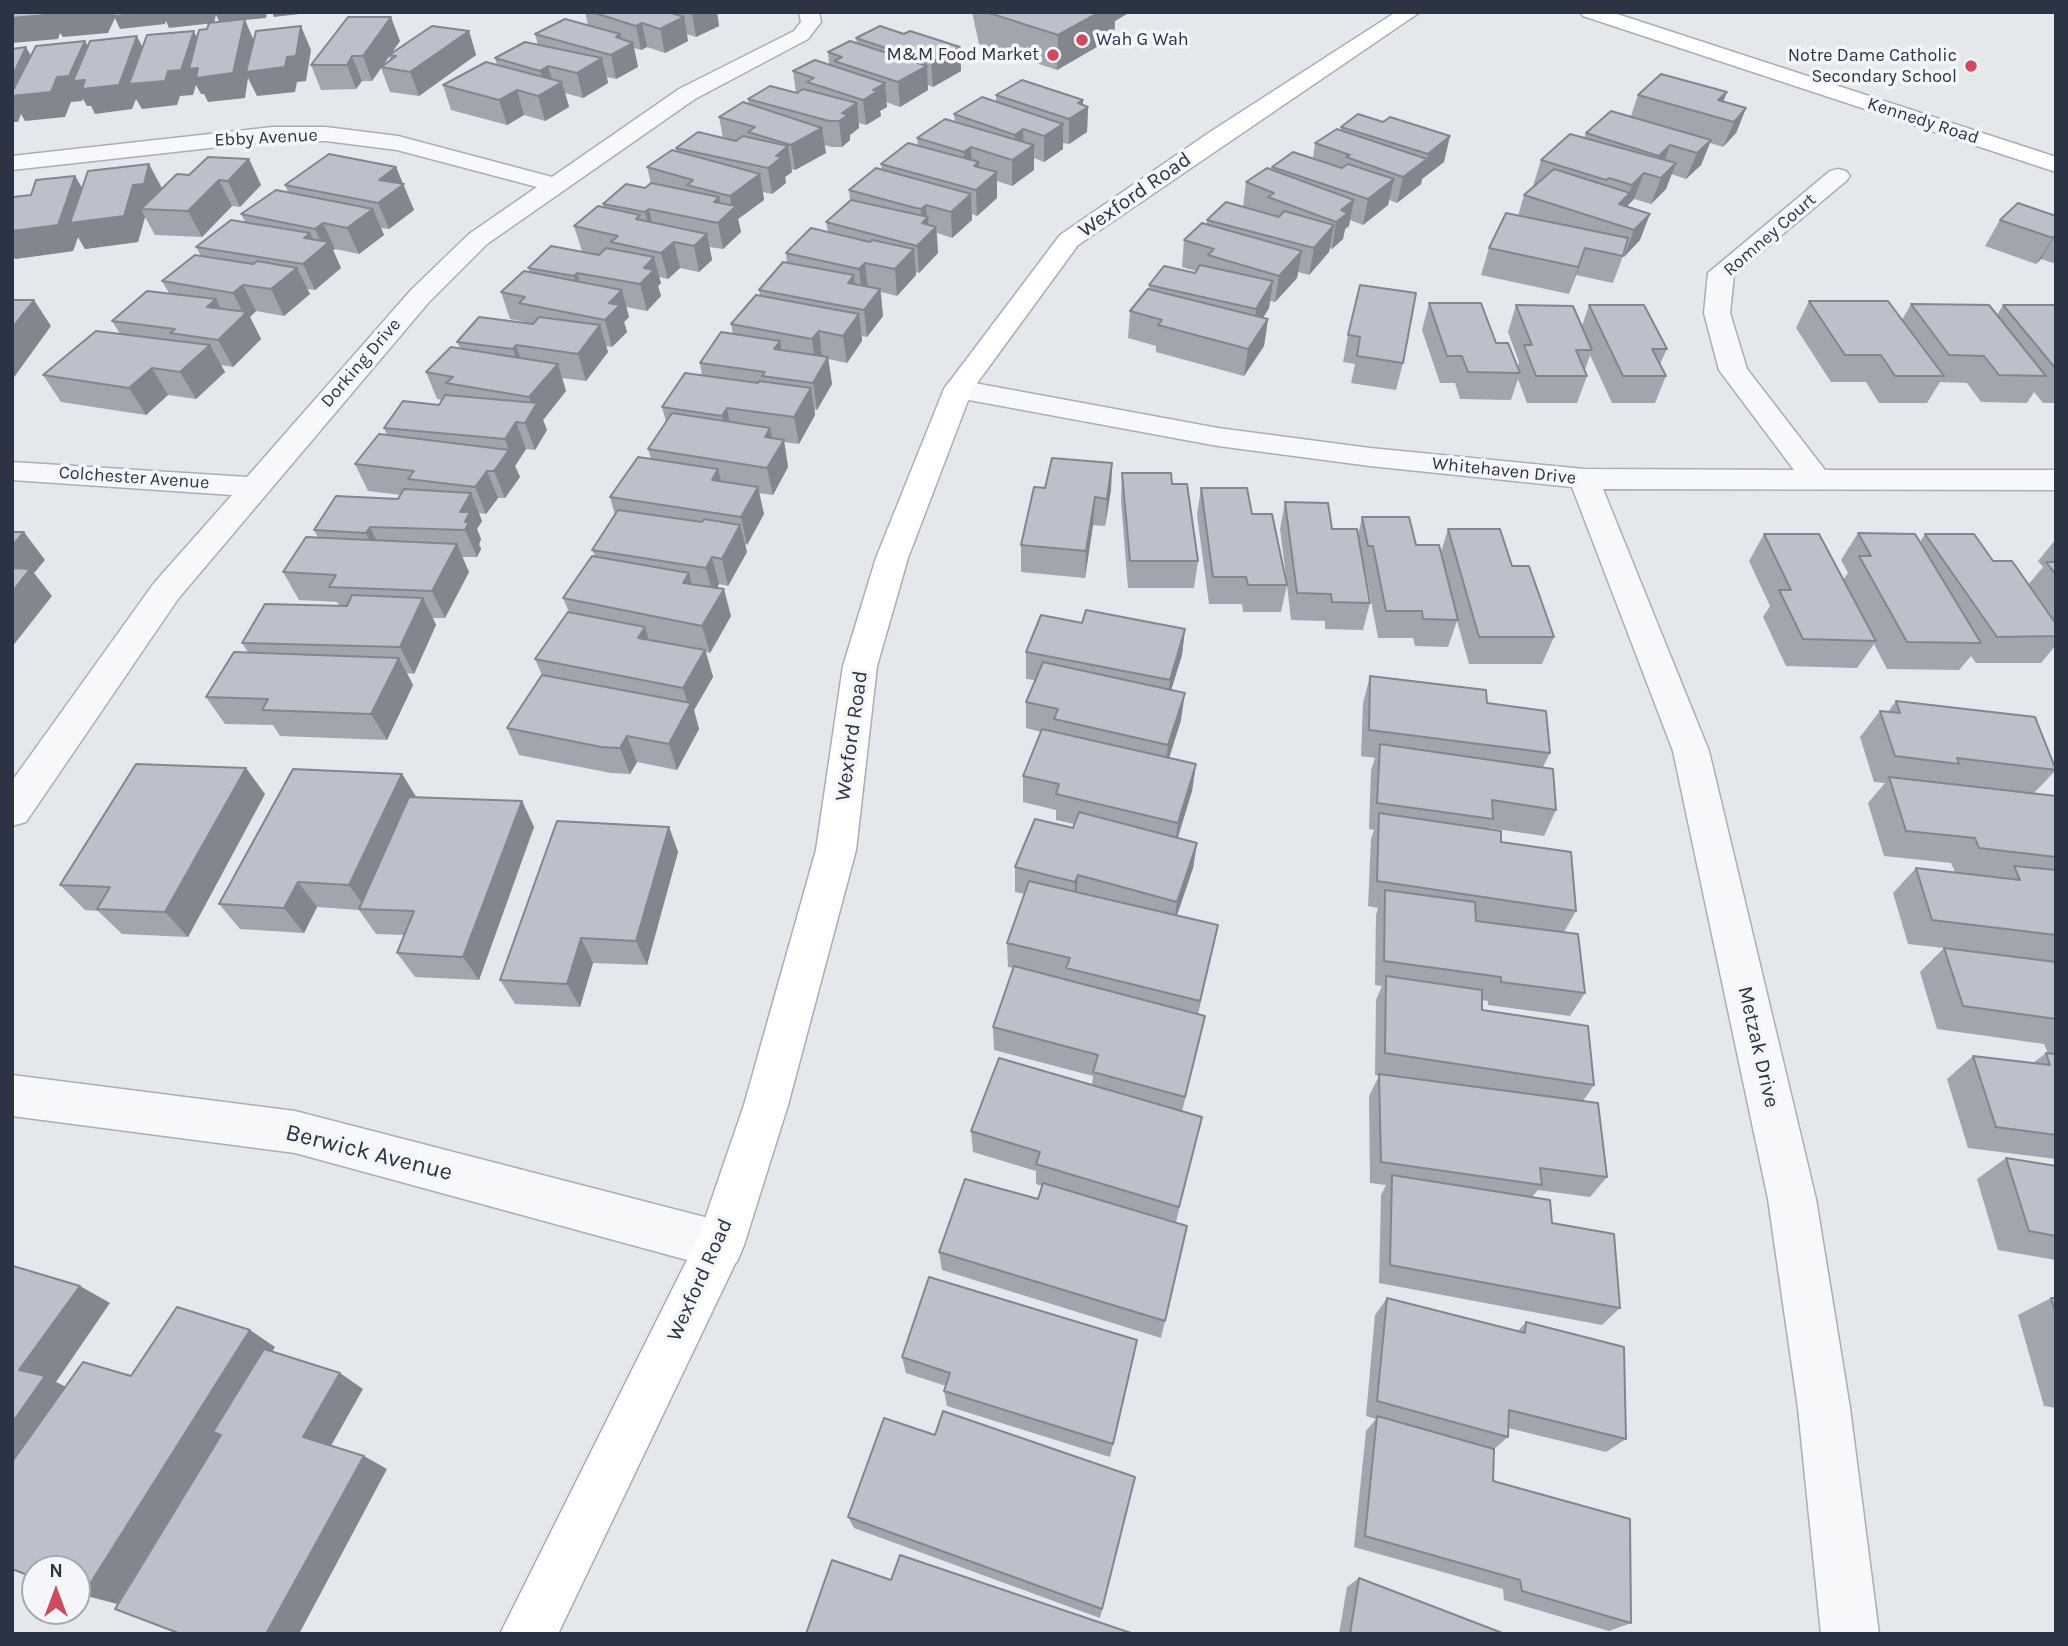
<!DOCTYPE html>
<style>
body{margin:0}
#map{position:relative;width:2068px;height:1646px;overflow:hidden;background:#e4e7ec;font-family:Karla,sans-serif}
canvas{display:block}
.frame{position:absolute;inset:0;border:14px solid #2b3445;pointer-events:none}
.north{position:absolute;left:21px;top:1555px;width:70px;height:70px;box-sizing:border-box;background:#f4f6f9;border:2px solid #a4a8b1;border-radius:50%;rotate:0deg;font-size:19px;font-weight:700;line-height:28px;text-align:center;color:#2b3445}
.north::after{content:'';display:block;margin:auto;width:24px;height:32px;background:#d1495b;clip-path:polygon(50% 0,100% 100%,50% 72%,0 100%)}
</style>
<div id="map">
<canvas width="2068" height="1646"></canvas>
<div class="frame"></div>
<div class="north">N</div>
</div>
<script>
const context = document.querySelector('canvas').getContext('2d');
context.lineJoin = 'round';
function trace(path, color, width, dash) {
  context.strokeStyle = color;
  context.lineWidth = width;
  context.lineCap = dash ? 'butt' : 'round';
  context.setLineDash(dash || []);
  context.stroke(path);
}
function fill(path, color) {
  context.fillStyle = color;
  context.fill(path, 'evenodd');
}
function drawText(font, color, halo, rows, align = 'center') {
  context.font = font + ' Karla,sans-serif';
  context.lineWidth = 7;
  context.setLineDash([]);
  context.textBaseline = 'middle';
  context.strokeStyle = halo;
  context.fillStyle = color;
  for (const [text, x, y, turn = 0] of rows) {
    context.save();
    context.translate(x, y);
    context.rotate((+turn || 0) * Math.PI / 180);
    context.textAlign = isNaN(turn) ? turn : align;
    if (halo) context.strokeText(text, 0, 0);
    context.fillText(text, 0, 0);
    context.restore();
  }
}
const street = new Path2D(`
 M799 12H819L821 22 808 39 695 99 487 244 429 302 178 599 26 822 12 826V781L154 583 232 495 12 480V462L247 477 411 290 469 234 537 187 397 150 326 141H273L12 170V156L273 127H326L398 136 552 177 679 89 794 31 801 22Z
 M1838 169 1846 171 1850 176 1846 181 1734 275 1730 313 1747 369 1825 470H2056V490L1603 489 1709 751 1816 1199 1850 1408 1879 1634H1821L1798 1408 1768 1199 1673 751 1572 487 1370 466 1218 446 958 398 948 395 944 389 948 383 958 380 1218 428 1370 448 1584 469 1794 470 1719 370 1704 313 1708 273 1830 171Z
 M12 1075 295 1111 720 1221 737 1228 744 1245 737 1262 720 1269 295 1153 12 1116Z`);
const secondary = new Path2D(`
 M1396 12H1420L1078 245 972 390 908 558 877 666 856 850 788 1105 744 1245 558 1634H500L699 1236 744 1105 816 850 843 666 876 558 944 389 1060 235 1210 132Z
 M1580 12H1611L2056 157V172L1583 16Z`);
trace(street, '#a9aeb7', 3);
trace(secondary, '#a9aeb7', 3);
fill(street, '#f7f8fa');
fill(secondary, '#fff');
fill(new Path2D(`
 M585 12H717L719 26 696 37 687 34 688 41 665 53 647 47 641 50 634 48 638 67 616 79 607 77 608 83 583 98 565 93 569 107 545 121 524 115 507 125 451 110 443 85 497 65 495 58 538 45 535 34 588 25Z
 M972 12H1130L1115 21 1114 37 1057 70 979 44Z
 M469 31 476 55 419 96 390 92 381 68 372 81H362L356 89 321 90 311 65 400 41 391 54ZM389 56 390 60 383 66Z
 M904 34 960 47 961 71 933 87 928 85V90L900 107 886 102 887 107 880 111 881 116 866 125 859 123V128L850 135V140L842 147H832L824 145 826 153 795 170 791 169 792 172 785 177 786 183 772 194 763 192 764 200 738 219 741 232 723 249 709 247 712 260 699 272 680 268 668 279 659 277 661 283 658 286 661 296 647 311 626 307 629 317 624 322 627 332 612 347 606 346 608 352 586 381 562 378 566 391 543 420 547 430 535 450 526 449 515 466 520 477 505 498H498L486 514 479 513 482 521 477 529 481 539 479 544 481 549 477 557H462L469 572 445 618H433L436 625 414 674 407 673 413 685 387 740 280 736 273 725 225 724 206 697 248 652 242 643 340 606 337 602 299 600 283 572 318 537 314 530 398 499 401 495 368 491 355 464 387 435 384 428 439 405 442 400 437 399 426 372 460 348 457 342 526 323V322L510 319 501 292 530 272 528 268 582 251 574 226 604 207 603 204 645 188 651 184 647 167 676 152V148L723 138 719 117 749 104 748 99 796 93 793 71 829 64 828 52 857 43 856 38Z
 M1727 92 1723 102 1746 108 1736 133 1723 147 1710 143 1701 165 1686 179 1671 174 1666 189 1651 204 1634 199 1627 206 1640 240 1624 257 1623 256 1613 283 1576 275 1569 294 1481 275 1489 248 1518 216 1524 195 1534 186H1533L1541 160 1584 138 1586 133 1631 116 1638 95Z
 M996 95 1083 100V105L1088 107 1087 132 1069 144 1063 143V149L1044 162 1034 158V170L1012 186 997 181V198L977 216 972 214V220L952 238 937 233 938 253 919 273 916 272V275L897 296 881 292 883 316 867 337 862 336V341L847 363 828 359 832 384 817 410 815 409V415L799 444 784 442 788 467 773 495 759 493 764 514 747 545 745 544 747 552 728 586 719 584 717 588 731 616 710 653 706 652 713 677 694 710 699 729 677 770 637 762 630 774 611 773 519 755 507 728 542 675 535 659 569 612 563 598 595 556 592 550 615 515 610 497 651 459 648 449 666 422 662 407 702 376 700 363 733 334 731 324 760 295 759 290 787 263 786 253 828 232 826 222 850 200 849 190 882 170 881 164 918 146 917 138 955 122 954 114 996 102Z
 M1358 114 1444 162 1422 179 1421 184 1397 203 1389 200 1388 205 1363 225 1350 220 1349 226 1345 229 1343 239 1332 249 1330 248 1329 252 1309 275 1298 272 1297 278 1275 302 1270 301 1269 308 1263 318 1268 319 1264 346 1244 376 1156 352V346L1128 338 1130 311 1149 289V285L1195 273 1196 271 1182 267 1184 240 1207 224V220L1243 207 1246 182 1271 170 1272 167 1313 159 1315 143 1341 130V127Z
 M249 159 261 185 240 207 232 206 202 237 155 235 145 217 138 242 85 249 78 237 73 251 15 259 31 195 75 176 82 188H162L189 175Z
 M396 167 414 210 389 229 381 228 384 235 359 254 335 249 333 250 341 268 315 290 307 289 310 294 284 316 256 311 250 317 261 339 233 367 221 365 225 372 196 399 168 395 146 415 61 402 43 375 120 334 112 321 169 293 162 281 201 256 196 247 246 223 241 214 288 192 285 185Z
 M2056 216V264L2041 259 2036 264 1985 246 2000 220Z
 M1416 293 1403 363 1396 390 1351 383 1355 364 1343 362 1348 335Z
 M1809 301 1902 320 1911 304 1997 315 2003 305H2056V403H2043L2034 392 2027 403 1981 402 1967 383 1940 382 1927 403H1879L1866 382H1831L1796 328Z
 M1429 303 1496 343 1518 366 1519 362 1508 332 1516 305 1582 326 1589 305 1667 349 1660 364 1666 376 1655 403H1612L1590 355 1585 370 1587 376 1577 403H1527L1518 379 1511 400 1460 399 1455 383H1440L1422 330Z
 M1112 463 1111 490 1105 526 1093 525 1085 578 1021 572V545L1045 488Z
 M1122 473 1172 484 1198 561 1194 588H1128L1121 501Z
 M1201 488 1252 514 1287 584 1280 529 1285 502 1332 529 1358 535 1362 517 1416 545 1441 552 1448 529 1512 566 1554 637 1542 664H1469L1457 621 1448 647 1415 646 1413 638H1378L1366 574 1370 603 1363 630 1325 629V621L1291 620 1287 585 1281 612H1243L1242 604H1209L1197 515Z
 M1858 533 1920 542 1925 534 1993 561 2028 585 2043 567 2038 561 2056 539V645L2041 663H1976L1971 656 1959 670 1887 669 1874 644 1857 668 1786 666 1763 617 1770 606 1749 561 1764 534 1843 580 1848 573 1841 560Z
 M1082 623 1185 629 1182 655 1171 690 1181 720 1169 758 1196 764 1192 791 1178 838 1197 843 1193 868 1177 915 1218 925 1198 1014 1205 1016 1182 1111 1202 1117 1176 1222 1187 1226 1161 1338 942 1270 939 1252 1038 1199 1042 1186 1036 1184V1171L973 1152 971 1131 1092 1085 1093 1076 994 1050 993 1027 1014 968 1008 967 1007 943 1024 894 1015 892V867L1073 828 1074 824 1056 820V810L1023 802V776L1041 732 1026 728V702L1035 680 1026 679V652Z
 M1370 676 1487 703 1550 753 1543 767 1556 810 1544 836 1490 828 1489 829 1501 842 1576 911 1564 932 1585 993 1570 1016 1488 1005V1001L1482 1000V1010L1594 1085 1583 1101 1607 1177 1590 1197 1538 1190 1532 1197 1620 1308 1602 1325 1379 1283 1381 1195 1386 1185 1370 1183 1369 1096 1379 1076 1375 1075 1376 1000 1382 986 1375 985 1376 915 1378 908 1368 906 1371 839 1374 830 1369 829 1371 770 1375 758 1361 756 1363 703Z
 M1896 701 2056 770 2034 793 2056 796V1159L1968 1148 1947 1079 1973 1056 2033 1063 2046 1053H2048L2044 1044 1937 1029 1920 972 1944 948 1908 944 1893 893 1916 868 1955 872 1951 863 1884 856 1868 803 1885 783 1874 782 1860 737 1880 711 1888 712Z
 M402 774 416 797 522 801 534 827 479 980 415 977 397 953 405 935 376 934 359 910 317 907 304 933 240 929 219 904Z
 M265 794 188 937 122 934 98 911 85 910 60 885Z
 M669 827 678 852 647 965 593 963 580 1007 515 1004 500 980Z
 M2006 1158 2056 1166V1260L1998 1250 1977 1179Z
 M1387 1298 1518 1331 1526 1322 1626 1439 1606 1452 1508 1428V1437L1494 1449 1493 1481 1631 1623 1609 1631 1504 1600 1503 1589 1354 1547 1366 1431 1376 1419 1366 1416 1375 1315Z
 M2051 1298H2056V1408L2044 1406 2018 1315Z
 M1134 1356 1110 1457 947 1406 944 1391 946 1386 906 1373 902 1357Z
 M935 1435 1135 1477 1100 1618 854 1528 848 1517Z
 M1359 1578 1505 1634H1339L1347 1587Z`), '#a1a5ae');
fill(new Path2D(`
 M12 12H267L266 18 245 20 255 43 287 57 301 26 311 50 306 81 297 82 295 92 257 96 248 78 245 98 208 102 204 94H201L196 85 193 95 180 96 177 105 142 109 136 99 132 109 95 114 91 106H87L83 99 82 101 71 102 65 117 25 121 21 114 18 122H12V77L26 47 40 72 57 77 85 41 98 65 137 36 149 60 168 71 194 31 205 55 220 23 216 15 214 23 169 28 166 21 165 24 120 29 115 18 108 33 63 37 60 33 58 39 12 43Z
 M272 12H316L274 17Z
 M694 12H717L719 26 696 37 692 13Z
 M1096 12H1130L1115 21 1114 37 1057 70 1058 35Z
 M391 17 400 41 372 81 363 56Z
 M684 17 688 41 665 53 660 29Z
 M642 23 647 47 641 50 636 26Z
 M469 31 476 55 419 96 410 72Z
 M620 34 624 48 633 43 638 67 616 79 611 55 616 37Z
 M960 47 961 71 933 87 931 63Z
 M352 56 362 81 356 89 347 65Z
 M602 58 608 83 583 98 577 73Z
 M548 66 554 87 562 82 569 107 545 121 538 96 546 92 540 71Z
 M927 66 928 90 900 107 898 82Z
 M885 83 887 107 880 111 881 116 866 125 863 100 873 90Z
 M517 90 524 115 507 125 499 100Z
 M1727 92 1717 116 1718 100Z
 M1083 100V110L1088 107 1087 132 1069 144V119L1078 103Z
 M857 103 859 128 850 135V140L842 147 839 121 842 113Z
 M1746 108 1736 133 1723 147 1734 122Z
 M1063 124V149L1044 162V136Z
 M822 128 826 153 795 170 791 145Z
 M1023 129 1024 152 1034 145V170L1012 186V160L1015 158V135Z
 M1450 136 1444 162 1422 179 1421 184 1397 203 1403 177 1427 159 1428 154Z
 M1711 140 1701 165 1686 179 1697 153Z
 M1670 145 1661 171 1652 176 1659 156Z
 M788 146 792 172 785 177 786 183 772 194 768 168 776 156Z
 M971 147 972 173 965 178 964 152Z
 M249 159 261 185 240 207 228 181Z
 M979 162V187L997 172V198L977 216 976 190 974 166Z
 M1676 163 1666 189 1651 204 1661 178Z
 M149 164 163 190 141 209 145 217 138 242 85 249 78 237 73 251 15 259 12 254V214L75 176 90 201 133 185Z
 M396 167 414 210 389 229 378 203 379 180Z
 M1644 173 1634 199 1624 209 1619 204 1629 194 1632 185Z
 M760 174 764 200 738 219 741 232 723 249 714 202 719 197 723 218 732 210 730 196Z
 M1394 179 1388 205 1363 225 1368 199Z
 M219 180 232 206 202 237 188 211Z
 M971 194 972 220 952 238 951 212Z
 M1354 200 1349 226 1345 229 1343 239 1332 249 1336 222 1341 210Z
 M926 205 927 219 928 217 929 234 936 227 938 253 919 273 917 246 923 235 921 209Z
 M373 209 384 235 359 254 347 228Z
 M649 209 655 235 652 238 645 212Z
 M1650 214 1640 240 1624 257 1634 230Z
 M323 223 335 249 333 250 341 268 315 290 303 264 304 238 310 233 318 251 323 247 315 229Z
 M1334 225 1329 252 1309 275 1314 248Z
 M707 234 712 260 699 272 694 246Z
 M2056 234 2041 259 2036 264 2053 238Z
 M674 242 680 268 668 279 661 253Z
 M1585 248 1576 275 1569 294 1578 267Z
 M914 249 916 275 897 296 895 269Z
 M1302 251 1297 278 1275 302 1279 276Z
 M654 257 661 283 658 286 661 296 647 311 640 284 644 268Z
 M865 263 868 289 862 296 859 269Z
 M297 268 310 294 284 316 271 289Z
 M577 273 585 299 581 302 574 276Z
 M854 275 857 302 851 309 848 283Z
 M1273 281 1269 308 1252 335 1256 309Z
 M243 285 256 311 250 317 261 339 233 367 218 340 244 315 233 293Z
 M880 289 883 316 867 337 864 310Z
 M622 290 629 317 624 322 627 332 612 347 605 320 609 303Z
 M216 299 230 326 207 307Z
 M34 300 51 326 12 380V328Z
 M859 314 862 341 847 363 843 336Z
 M1268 319 1264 346 1244 376 1248 349Z
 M600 325 608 352 586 381 578 354Z
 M819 331 822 357 816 366 812 339Z
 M780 341 784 368 774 349Z
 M210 345 225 372 196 399 180 372Z
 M516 345 525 372 522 376 513 349Z
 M828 357 832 384 817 410 813 383Z
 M558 364 566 391 543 420 547 430 535 450 525 423 534 409 529 397Z
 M152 368 168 395 146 415 129 388Z
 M811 388 815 415 799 444 794 417Z
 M727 408 732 435 727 443 722 416Z
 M516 422 526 449 515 466 520 477 505 498 494 471 509 450 505 439Z
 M770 428 775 455 784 440 788 467 773 495 767 468 765 437Z
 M1112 463 1111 490 1105 526 1107 499Z
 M718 469 725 497 712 480Z
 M487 471 498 498 486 514 475 487Z
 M758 487 764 514 747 545 741 517Z
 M471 493 482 521 477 529 481 539 479 544 481 549 477 557 465 530 460 512Z
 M1095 497 1093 525 1085 578 1086 551Z
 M740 525 747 552 728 586 722 559Z
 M370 527 383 554 380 560 366 533Z
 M24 532 45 560 34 573 52 596 12 647V546Z
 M457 544 469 572 445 618 432 591Z
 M712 557 719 584 713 595 706 568Z
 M689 573 696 600 683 583Z
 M724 589 731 616 710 653 702 626Z
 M423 598 436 625 414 674 400 647Z
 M645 627 653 654 638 638Z
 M1185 629 1182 655 1166 707 1170 680Z
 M705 650 713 677 694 710 699 729 677 770 669 744 689 708 683 688Z
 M399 658 413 685 387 740 371 714Z
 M1185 693 1181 720 1165 771 1168 745Z
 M627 736 637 762 630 774 620 748Z
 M1196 764 1192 791 1174 849 1178 823Z
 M246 768 265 794 188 937 165 912Z
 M402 774 418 800 367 910 349 885Z
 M522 801 534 827 479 980 463 957Z
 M669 827 678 852 647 965 636 941Z
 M1197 843 1193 868 1173 927 1177 902Z
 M1078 875 1076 900 1074 907 1075 882Z
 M298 882 317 907 304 933 284 908Z
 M1218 925 1213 949 1195 1024 1200 1001Z
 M581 938 593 963 580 1007 567 984Z
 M1205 1016 1200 1039 1180 1118 1185 1097Z
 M80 1286 110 1303 56 1382 77 1392 12 1489V1423L19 1370Z
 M250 1330 275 1347 117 1604 83 1595Z
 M340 1373 363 1389 328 1451 303 1437Z
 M364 1456 387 1469 299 1634H266Z`), '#83868d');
const building = new Path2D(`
 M12 12H46L45 15 12 18Z
 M115 12H153L114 16Z
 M592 12H668L684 17 660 29 642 23 636 26Z
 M986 12H1100L1058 35Z
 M348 17H391L363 56H352L347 65H311Z
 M245 19 233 73 196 78 198 68 189 69 199 30 207 29 209 23Z
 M565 19 620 34 616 37 633 43 611 55 535 34Z
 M301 26 296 56 287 57 285 67 246 72 256 31Z
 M432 26 469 31 410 72 381 67 396 56 389 55Z
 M880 26 904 34 910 31 960 47 931 63 856 38Z
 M194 31 181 70 168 71 165 81 129 84 147 35Z
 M137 36 119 85 82 89 85 80 73 81 90 41Z
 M85 41 69 76 57 77 51 92 12 96V92L36 46Z
 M850 41 927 66 898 82 834 61 842 57 828 52Z
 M525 42 602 58 577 73 548 66 540 71 495 58Z
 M26 47 12 77V49Z
 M815 60 885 83 873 90 878 91 863 100 807 82 814 78 793 71Z
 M486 62 562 82 538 96 517 90 499 100 443 85Z
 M1661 74 1727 92 1718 100 1746 108 1734 122 1638 95Z
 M1022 80 1083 100 1078 103 1088 107 1069 119 996 95Z
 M770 86 797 93 803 89 857 103 842 113 848 115 839 121H829L748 99Z
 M982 97 1063 124 1044 136 1023 129 1015 135 954 114Z
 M743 102 822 128 791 145 748 132 755 127 719 117Z
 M1611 111 1711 140 1697 153 1670 145 1659 156 1586 133Z
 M1358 114 1383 122 1390 117 1450 136 1428 154 1341 127Z
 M945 119 1034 145 1012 160 971 147 964 152 917 138Z
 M1337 129 1427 159 1403 177 1346 157 1350 155 1315 143Z
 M698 132 736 141 743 136 788 146 776 156 782 157 768 168 676 148Z
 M1570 134 1676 163 1661 178 1644 173 1632 185 1609 178 1606 180 1541 160Z
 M908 143 979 162 974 166 997 172 976 190 881 164Z
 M672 150 760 174 730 196 687 185 693 180 647 167Z
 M1293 152 1342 168 1348 164 1394 179 1368 199 1272 167Z
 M329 154 396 167 379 180 404 184 378 203 285 185Z
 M208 157 249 159 228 181 219 180 188 211 141 209 177 174 189 175Z
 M149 164 144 184 133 185 124 216 70 223 88 171Z
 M876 168 971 194 951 212 926 205 921 209 912 207 849 190Z
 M1267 168 1354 200 1341 210 1348 213 1336 222 1268 197 1274 193 1246 182Z
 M1554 169 1630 193 1619 204 1650 214 1634 230 1524 195Z
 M75 176 58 225 12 231 13 197 31 195 36 180Z
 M651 183 719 197 714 202 736 206 718 223 649 209 645 212 603 204 626 184 645 188Z
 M276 190 373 209 347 228 323 223 315 229 241 214Z
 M851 200 928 217 922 223 936 227 917 246 826 222Z
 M1226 202 1279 217 1284 211 1334 225 1314 248 1207 220Z
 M2018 203 2056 216V234L2053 238 2000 220Z
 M598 206 640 215 636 219 707 234 694 246 674 242 661 253 611 242 618 236 574 226Z
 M1506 213 1628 238 1623 256 1585 248 1578 267 1489 248Z
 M231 220 310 233 304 238 329 242 303 264 196 247Z
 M1202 223 1302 251 1279 276 1208 255 1214 249 1184 240Z
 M811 228 870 242 872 240 914 249 895 269 865 263 859 269 786 253Z
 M551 246 599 255 606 248 654 257 644 268 654 270 640 284 577 273 574 276 528 268Z
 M195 255 253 264 257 261 297 268 271 289 243 285 233 293 162 281Z
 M783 262 854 275 848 283 880 289 864 310 759 290Z
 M1200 265 1273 281 1256 309 1149 285 1164 266 1195 273Z
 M524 271 622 290 609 303 620 305 605 320 519 303 525 297 501 292Z
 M1360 285 1416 293 1403 363 1357 356 1360 337 1348 335Z
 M1148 289 1268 319 1248 349 1158 325 1162 320 1130 311Z
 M147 291 216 299 207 307 247 312 218 340 170 333 175 329 112 321Z
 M756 295 859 314 843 336 819 331 812 339 731 324Z
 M12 300H34L12 328Z
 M1809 301H1888L1944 376H1895L1881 355H1845Z
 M1429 303H1481L1496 343H1508L1520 373 1468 372 1462 356H1447Z
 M1911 304 1989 305 2046 376 1999 375 1984 356 1949 355Z
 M1516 305 1573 306 1592 350H1576L1587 376H1536L1524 345H1532Z
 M1589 305H1644L1667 349H1652L1666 376H1623Z
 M2003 305H2056V369Z
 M479 317 533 324 539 317 600 325 578 354 516 345 513 349 457 342Z
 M96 331 210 345 180 372 152 368 129 388 43 375Z
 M721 332 780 341 774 349 828 357 813 383 762 376 765 372 700 363Z
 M451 347 558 364 529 397 446 383 453 377 426 372Z
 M685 373 758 383 759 381 811 388 794 417 727 408 722 416 662 407Z
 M445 395 537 403 525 423 516 422 505 439 384 428 403 401 439 405Z
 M672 413 770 428 765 437 784 440 767 468 648 449Z
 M379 434 509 450 494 471H487L475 487 408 479 414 471 355 464Z
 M638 457 718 469 712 480 758 487 741 517 610 497Z
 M1052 458 1112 463 1107 499 1095 497 1086 551 1021 545 1034 487 1045 488Z
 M1122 473H1171L1172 484H1187L1198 561H1130Z
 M1201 488H1247L1252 514H1272L1287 585H1248L1246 577H1213Z
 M404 489 471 493 460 512H470L465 522H469L465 530 370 527 366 533 314 530 336 496 398 499Z
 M1285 502 1328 503 1332 529H1357L1370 603 1332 602 1331 594 1297 593Z
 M618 510 702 522 704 519 740 525 722 559 712 557 706 568 592 550Z
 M1362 517H1409L1416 545H1439L1458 620 1423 619 1422 611H1386L1373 546H1368Z
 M1448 529H1500L1512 566H1529L1554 637H1479Z
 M12 532H24L12 546Z
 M1858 533 1915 534 1981 643 1907 642 1859 556H1871Z
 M1764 534H1819L1876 641 1803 639 1779 590H1791Z
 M1925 534H1974L1993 561H2012L2056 624V636L1997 637Z
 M306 537 457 544 432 591 329 587 336 575 283 572Z
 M592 556 689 573 683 583 724 589 702 626 563 598Z
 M2046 562H2056V575Z
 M12 568 30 569 12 592Z
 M352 595 423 598 400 647 242 643 265 604 347 606Z
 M1086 610 1185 629 1170 680 1026 652 1041 615 1082 623Z
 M568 612 645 627 638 638 705 650 683 688 535 659Z
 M234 652 399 658 371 714 262 710 268 699 206 697Z
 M1043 662 1185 693 1168 745 1054 719 1058 709 1026 702Z
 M542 675 691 703 669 744 627 736 620 748 601 747 507 728Z
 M1370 676 1486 690 1487 703 1546 711 1550 753 1369 730Z
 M1896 701 2035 717 2056 770 1957 758 1959 764 1895 756 1880 711 1900 713Z
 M1042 729 1196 764 1178 823 1056 794 1059 784 1023 776Z
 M1380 744 1553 769 1556 810 1492 800 1493 819 1377 803Z
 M136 764 246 768 165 912 97 909 110 887 60 885Z
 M293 769 402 774 349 885 298 882 284 908 219 904Z
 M1889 777 2056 796V857L1979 848 1975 838 1906 831Z
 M409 797 522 801 463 957 397 953 414 911 359 909Z
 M1079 812 1197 843 1177 902 1078 875 1075 882 1015 867 1035 819 1073 828Z
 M1379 813 1501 831V842L1571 852 1576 911 1377 881Z
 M557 821 669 827 636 941 581 938 567 984 500 980Z
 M2014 866 2056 870V935L1932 920 1916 868 2020 880Z
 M1029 881 1218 925 1200 1001 1066 968 1070 958 1007 943Z
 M1385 890 1475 902 1476 921 1578 934 1585 993 1501 982V977L1384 961Z
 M1944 948 2056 962V1019L1963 1006Z
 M1014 966 1205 1016 1185 1097 1093 1072 1098 1055 993 1027Z
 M1386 976 1482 990V1010L1588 1026 1594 1085 1385 1053Z
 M2046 1053 2056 1054V1135L1996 1127 1973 1056 2050 1065Z
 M999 1058 1202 1117 1179 1207 1036 1164 1040 1152 971 1131Z
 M1379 1074 1598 1103 1607 1177 1540 1168 1542 1185 1381 1162Z
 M2006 1158 2056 1166V1236L2029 1231Z
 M1392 1175 1550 1200 1552 1223 1614 1234 1620 1308 1390 1265Z
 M965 1179 1038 1199 1043 1183 1187 1226 1165 1321 939 1252Z
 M13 1266 80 1286 19 1370 45 1376 12 1423V1268Z
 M929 1277 1137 1340 1113 1444 944 1391 950 1373 902 1357Z
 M1387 1298 1525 1333 1526 1322 1624 1347 1626 1439 1509 1410 1508 1437 1377 1401Z
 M2051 1298H2056V1314Z
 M177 1307 250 1330 83 1595 77 1593V1569H35V1578L12 1569V1462L83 1362 131 1376Z
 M264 1349 340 1373 303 1437 364 1456 266 1634H181L115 1609 221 1435 213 1432Z
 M943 1411 1135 1477 1102 1609 848 1517 884 1418 935 1435Z
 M1377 1416 1494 1449 1493 1481 1630 1519 1631 1623 1522 1591 1520 1580 1365 1536Z
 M900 1555 1134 1634H806L832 1560 891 1580Z
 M1359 1578 1505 1634H1350Z`);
fill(building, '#bbc0ca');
trace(building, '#83868d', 2);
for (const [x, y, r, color] of [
 [1082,40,7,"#d1495b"],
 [1053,55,7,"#d1495b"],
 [1971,66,7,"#d1495b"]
]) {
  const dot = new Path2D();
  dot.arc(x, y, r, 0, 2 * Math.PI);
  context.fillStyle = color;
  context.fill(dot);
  trace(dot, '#f4f6f9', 2.5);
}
drawText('18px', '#2b3445', '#f4f6f9', [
 ["Wah G Wah",1096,40,"left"],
 ["M&M Food Market",1039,55],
 ["Notre Dame Catholic",1957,56],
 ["Secondary School",1957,77]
], 'right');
drawText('18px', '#2b3445', '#f4f6f9', [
 ["Kennedy Road",1923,121,18],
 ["Ebby Avenue",266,138,-3],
 ["Romney Court",1770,235,-41],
 ["Dorking Drive",361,363,-49],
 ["Whitehaven Drive",1504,471,6],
 ["Colchester Avenue",134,478,4]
]);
drawText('21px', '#2b3445', '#f4f6f9', [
 ["Wexford Road",1135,195,-35],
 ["Wexford Road",852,736,-82],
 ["Metzak Drive",1758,1047,77],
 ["Wexford Road",700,1280,-66]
]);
drawText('24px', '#2b3445', '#f4f6f9', [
 ["Berwick Avenue",369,1153,14]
]);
</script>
